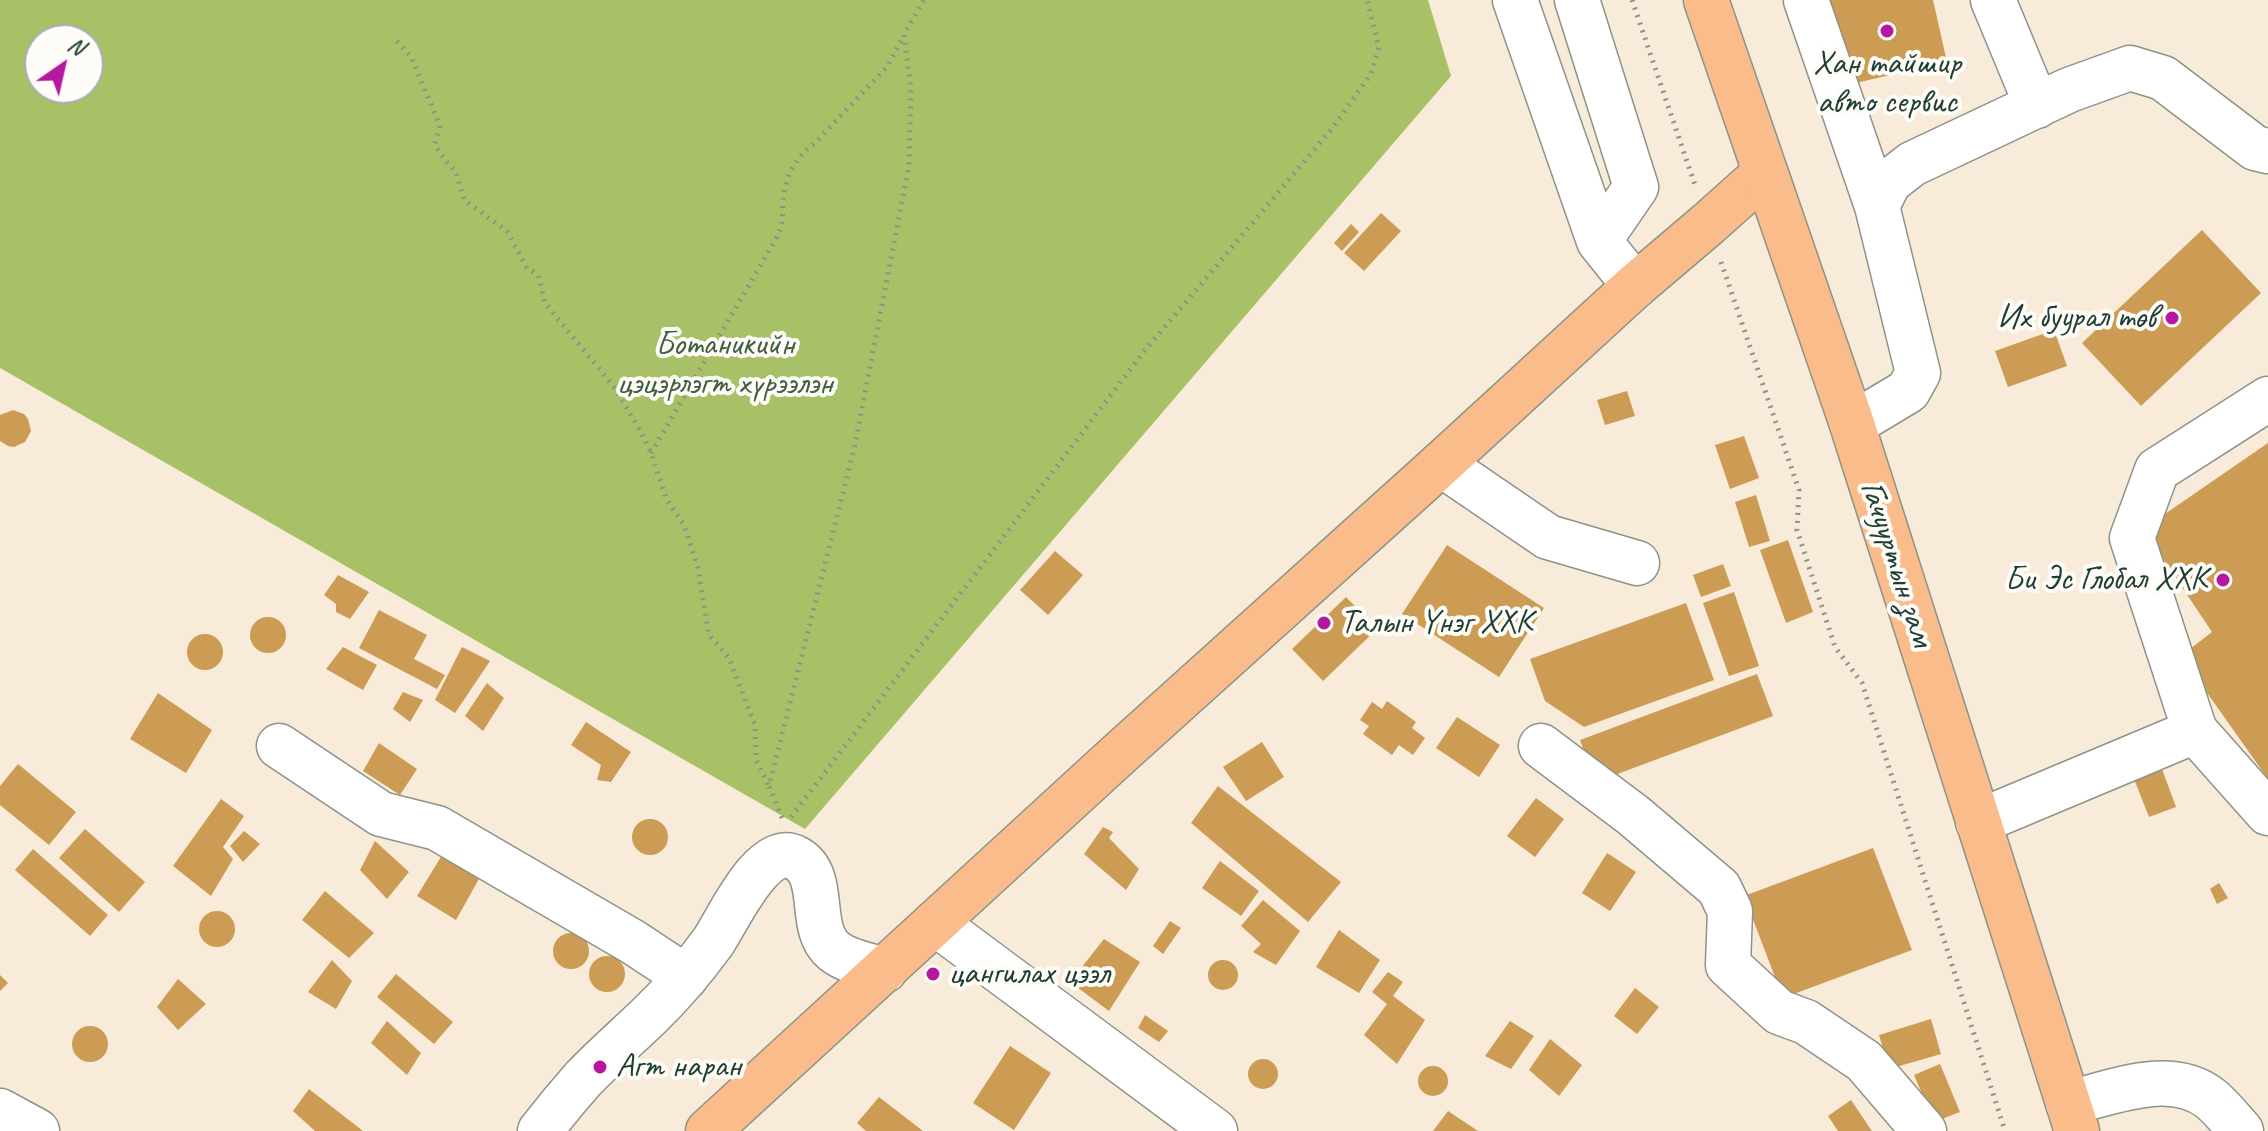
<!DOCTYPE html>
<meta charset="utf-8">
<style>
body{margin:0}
#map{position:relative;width:2268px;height:1131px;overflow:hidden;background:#f8ebda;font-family:Caveat,sans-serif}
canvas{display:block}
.north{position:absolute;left:24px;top:24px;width:80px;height:80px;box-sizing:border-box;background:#fdfcf7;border:2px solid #a4b0a9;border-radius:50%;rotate:34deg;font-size:22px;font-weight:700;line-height:32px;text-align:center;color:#1f3d34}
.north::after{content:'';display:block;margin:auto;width:28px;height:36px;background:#b5179e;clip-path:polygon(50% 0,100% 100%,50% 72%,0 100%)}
</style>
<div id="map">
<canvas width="2268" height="1131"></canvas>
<div class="north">N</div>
</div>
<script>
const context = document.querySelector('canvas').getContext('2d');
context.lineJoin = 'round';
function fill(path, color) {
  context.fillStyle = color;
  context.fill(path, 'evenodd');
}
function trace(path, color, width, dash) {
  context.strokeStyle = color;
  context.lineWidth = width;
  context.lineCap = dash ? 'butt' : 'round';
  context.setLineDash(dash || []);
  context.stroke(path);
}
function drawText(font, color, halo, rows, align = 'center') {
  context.font = font + ' Caveat,sans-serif';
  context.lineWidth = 8;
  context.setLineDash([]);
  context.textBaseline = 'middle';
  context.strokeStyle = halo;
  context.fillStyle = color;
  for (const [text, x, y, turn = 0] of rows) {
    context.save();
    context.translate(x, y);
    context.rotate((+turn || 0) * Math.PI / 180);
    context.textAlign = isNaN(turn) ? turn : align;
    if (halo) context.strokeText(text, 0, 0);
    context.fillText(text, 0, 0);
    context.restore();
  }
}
fill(new Path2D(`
 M0 0H1428L1451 76 805 829 0 368ZM40 40H88V88H40Z`), '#a8c167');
fill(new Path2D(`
 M1827 0H1933L1947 62 1847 85Z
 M1381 213 1401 231 1364 271 1344 253Z
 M1351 224 1359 232 1342 251 1334 243Z
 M2202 230 2261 293 2141 406 2082 343Z
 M2054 330 2067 366 2008 387 1995 351Z
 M1627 391 1635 416 1605 425 1597 400Z
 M13 410 24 414 28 419 31 431 25 442 14 447 8 446 0 441V415Z
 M1744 436 1759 478 1730 489 1715 445Z
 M2268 443V779L2181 656 2212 632 2143 529Z
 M1756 495 1770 541 1749 547 1735 502Z
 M1788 540 1813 612 1786 623 1760 550Z
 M1447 545 1544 608 1499 677 1402 614Z
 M1055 551 1083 575 1048 615 1020 590Z
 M1723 564 1731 586 1701 597 1693 575Z
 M338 575 369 592 350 619 336 612V604L324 595Z
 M1734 592 1759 666 1729 676 1703 603Z
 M1346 597 1377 629 1323 681 1292 649Z
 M1686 603 1714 680 1584 727 1545 701 1530 659Z
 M379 610 427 635 414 659 445 675 437 689 359 648Z
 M250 635a18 18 0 1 1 36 0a18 18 0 1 1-36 0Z
 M187 652a18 18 0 1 1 36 0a18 18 0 1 1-36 0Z
 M343 647 377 665 363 690 326 669Z
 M462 647 490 661 455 713 435 700Z
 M1757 674 1773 716 1596 782 1580 740Z
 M487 683 504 698 483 731 465 716Z
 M403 692 423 700 410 722 393 709Z
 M158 693 212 730 186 773 130 739Z
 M1387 701 1416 722 1412 728 1425 738 1413 755 1399 745 1392 755 1363 734 1369 726 1360 720 1372 702 1382 709Z
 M1457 717 1500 745 1479 777 1436 748Z
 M586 722 631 752 611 782 597 780 601 765 571 745Z
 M1262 742 1284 777 1246 801 1223 767Z
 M379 743 417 769 400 795 363 771Z
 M18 764 76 812 49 845 0 805V786Z
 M2162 769 2176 807 2149 817 2134 779Z
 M1218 786 1341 882 1308 922 1191 823Z
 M1536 798 1564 819 1535 857 1507 836Z
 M221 799 244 816 223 847 233 859 211 896 173 866Z
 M632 837a18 18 0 1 1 36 0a18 18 0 1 1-36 0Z
 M1103 827 1113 832 1109 838 1139 869 1126 890 1084 854Z
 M85 829 145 882 119 912 59 858Z
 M244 831 260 844 243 862 230 846Z
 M375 841 409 872 387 899 360 870Z
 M1873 848 1912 950 1783 998 1744 896Z
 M33 849 108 915 90 936 15 870Z
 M444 852 480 877 456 920 417 896Z
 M1607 853 1636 872 1610 911 1582 893Z
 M1220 861 1259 891 1241 916 1202 888Z
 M2219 883 2228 898 2217 904 2210 889Z
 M325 891 374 933 349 958 302 920Z
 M1263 900 1300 931 1276 965 1253 952 1261 944 1241 926Z
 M199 929a18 18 0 1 1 36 0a18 18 0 1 1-36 0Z
 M1170 921 1181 928 1163 954 1153 946Z
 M1339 930 1380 960 1359 993 1316 967Z
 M553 951a18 18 0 1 1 36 0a18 18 0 1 1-36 0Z
 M1104 939 1140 962 1109 1011 1070 982Z
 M589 974a18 18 0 1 1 36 0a18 18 0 1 1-36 0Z
 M1208 975a15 15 0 1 1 30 0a15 15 0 1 1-30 0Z
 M332 960 352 981 336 1009 308 992Z
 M1388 972 1403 982 1393 996 1425 1020 1397 1064 1364 1035 1387 1004 1372 992Z
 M396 974 453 1022 434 1044 377 997Z
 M0 975 8 983 0 991Z
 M178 979 206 1004 178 1030 157 1007Z
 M1635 988 1659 1007 1637 1034 1614 1016Z
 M1145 1015 1168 1031 1159 1042 1138 1028Z
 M1931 1019 1941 1054 1889 1069 1879 1035Z
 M387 1021 421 1053 407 1075 371 1043Z
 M1510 1021 1534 1036 1511 1069 1485 1056Z
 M72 1044a18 18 0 1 1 36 0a18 18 0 1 1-36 0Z
 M1550 1039 1582 1065 1559 1096 1529 1070Z
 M1010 1046 1051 1073 1014 1130 973 1103Z
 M1248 1074a15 15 0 1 1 30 0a15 15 0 1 1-30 0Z
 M1940 1064 1960 1112 1934 1122 1914 1075Z
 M1418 1081a15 15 0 1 1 30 0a15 15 0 1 1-30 0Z
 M309 1089 363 1131H315L293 1111Z
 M879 1097 923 1131H866L857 1123Z
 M1851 1100 1872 1131H1838L1828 1116Z
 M1448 1111 1478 1131H1433Z`), '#cc9b54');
const minor = new Path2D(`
 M1515 0 1599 241 1635 286
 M1577 0 1636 187 1599 241
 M1806 0 1877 206
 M1993 0 2037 106
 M2268 399 2157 470 2132 538 2195 731 2268 813
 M1851 421 1868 415 1908 391 1918 373 1877 206 1889 182 1912 164 2069 90 2130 68 2163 78 2255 148 2268 151
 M1441 464 1548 537 1637 563
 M279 746 381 814 437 828 633 942 686 977
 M1541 746 1633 815 1719 888 1730 911 1728 965 1779 1012 1806 1022 1864 1061 1924 1131
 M1978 822 2195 731
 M935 923 1215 1131
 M2068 1103C2112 1093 2171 1067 2211 1099 2222 1108 2232 1121 2241 1131
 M0 1111 37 1131
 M540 1131C554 1113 568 1096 583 1079 604 1057 627 1037 649 1016 673 993 694 968 713 942 728 920 763 840 796 858 829 876 806 928 834 951 848 962 868 965 885 970`);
const major = new Path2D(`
 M708 1131 1118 755 1441 464 1635 286 1708 224 1765 173`);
const highway = new Path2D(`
 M1706 0 1851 421 2077 1131`);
trace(minor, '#8c9487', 47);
trace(major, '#8c9487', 47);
trace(highway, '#8c9487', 47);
trace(new Path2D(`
 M1632 0 1695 185
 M397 41 411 57 435 114 440 127 435 144 444 159 456 172 464 200 507 231 527 268 538 275 545 303 614 387 640 430 651 453 666 498 685 527 698 568 709 635 729 658 755 725 756 760 769 786
 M1721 262 1799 490 1797 530 1835 647 1862 683 2005 1131
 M651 453 776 239C784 223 782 218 783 201 784 179 796 156 814 144L887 67 904 35
 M791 817 1142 354 1330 131 1371 74 1379 48 1367 0
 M782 818 769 786 855 445 909 165 911 89 904 34 924 0`), '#8c9487', 5, [2, 6]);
trace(minor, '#fff', 44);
trace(major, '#fabc8b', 44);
trace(highway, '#fabc8b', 44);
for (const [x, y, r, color] of [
 [1887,31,8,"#b5179e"],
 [2172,318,8,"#b5179e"],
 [2223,580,8,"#b5179e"],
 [1324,623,8,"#b5179e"],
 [933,974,8,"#b5179e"],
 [600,1067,8,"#b5179e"]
]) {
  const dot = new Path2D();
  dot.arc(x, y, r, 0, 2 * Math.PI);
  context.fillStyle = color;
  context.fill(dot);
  trace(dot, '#fdfcf7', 3);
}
drawText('34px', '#1f3d34', '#fdfcf7', [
 ["Хан тайшир",1887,64,"center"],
 ["авто сервис",1887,103,"center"],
 ["Их буурал төв",2156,318,"right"],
 ["Би Эс Глобал ХХК",2207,580,"right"],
 ["Талын Үнэг ХХК",1340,623],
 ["цангилах цээл",949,974],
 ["Агт наран",616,1067]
], 'left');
drawText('34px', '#415e41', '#fdfcf7', [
 ["Ботаникийн",725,345],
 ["цэцэрлэгт хүрээлэн",725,384]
]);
drawText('34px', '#1f3d34', '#fdfcf7', [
 ["Гачууртын зам",1896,564,72]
]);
</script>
